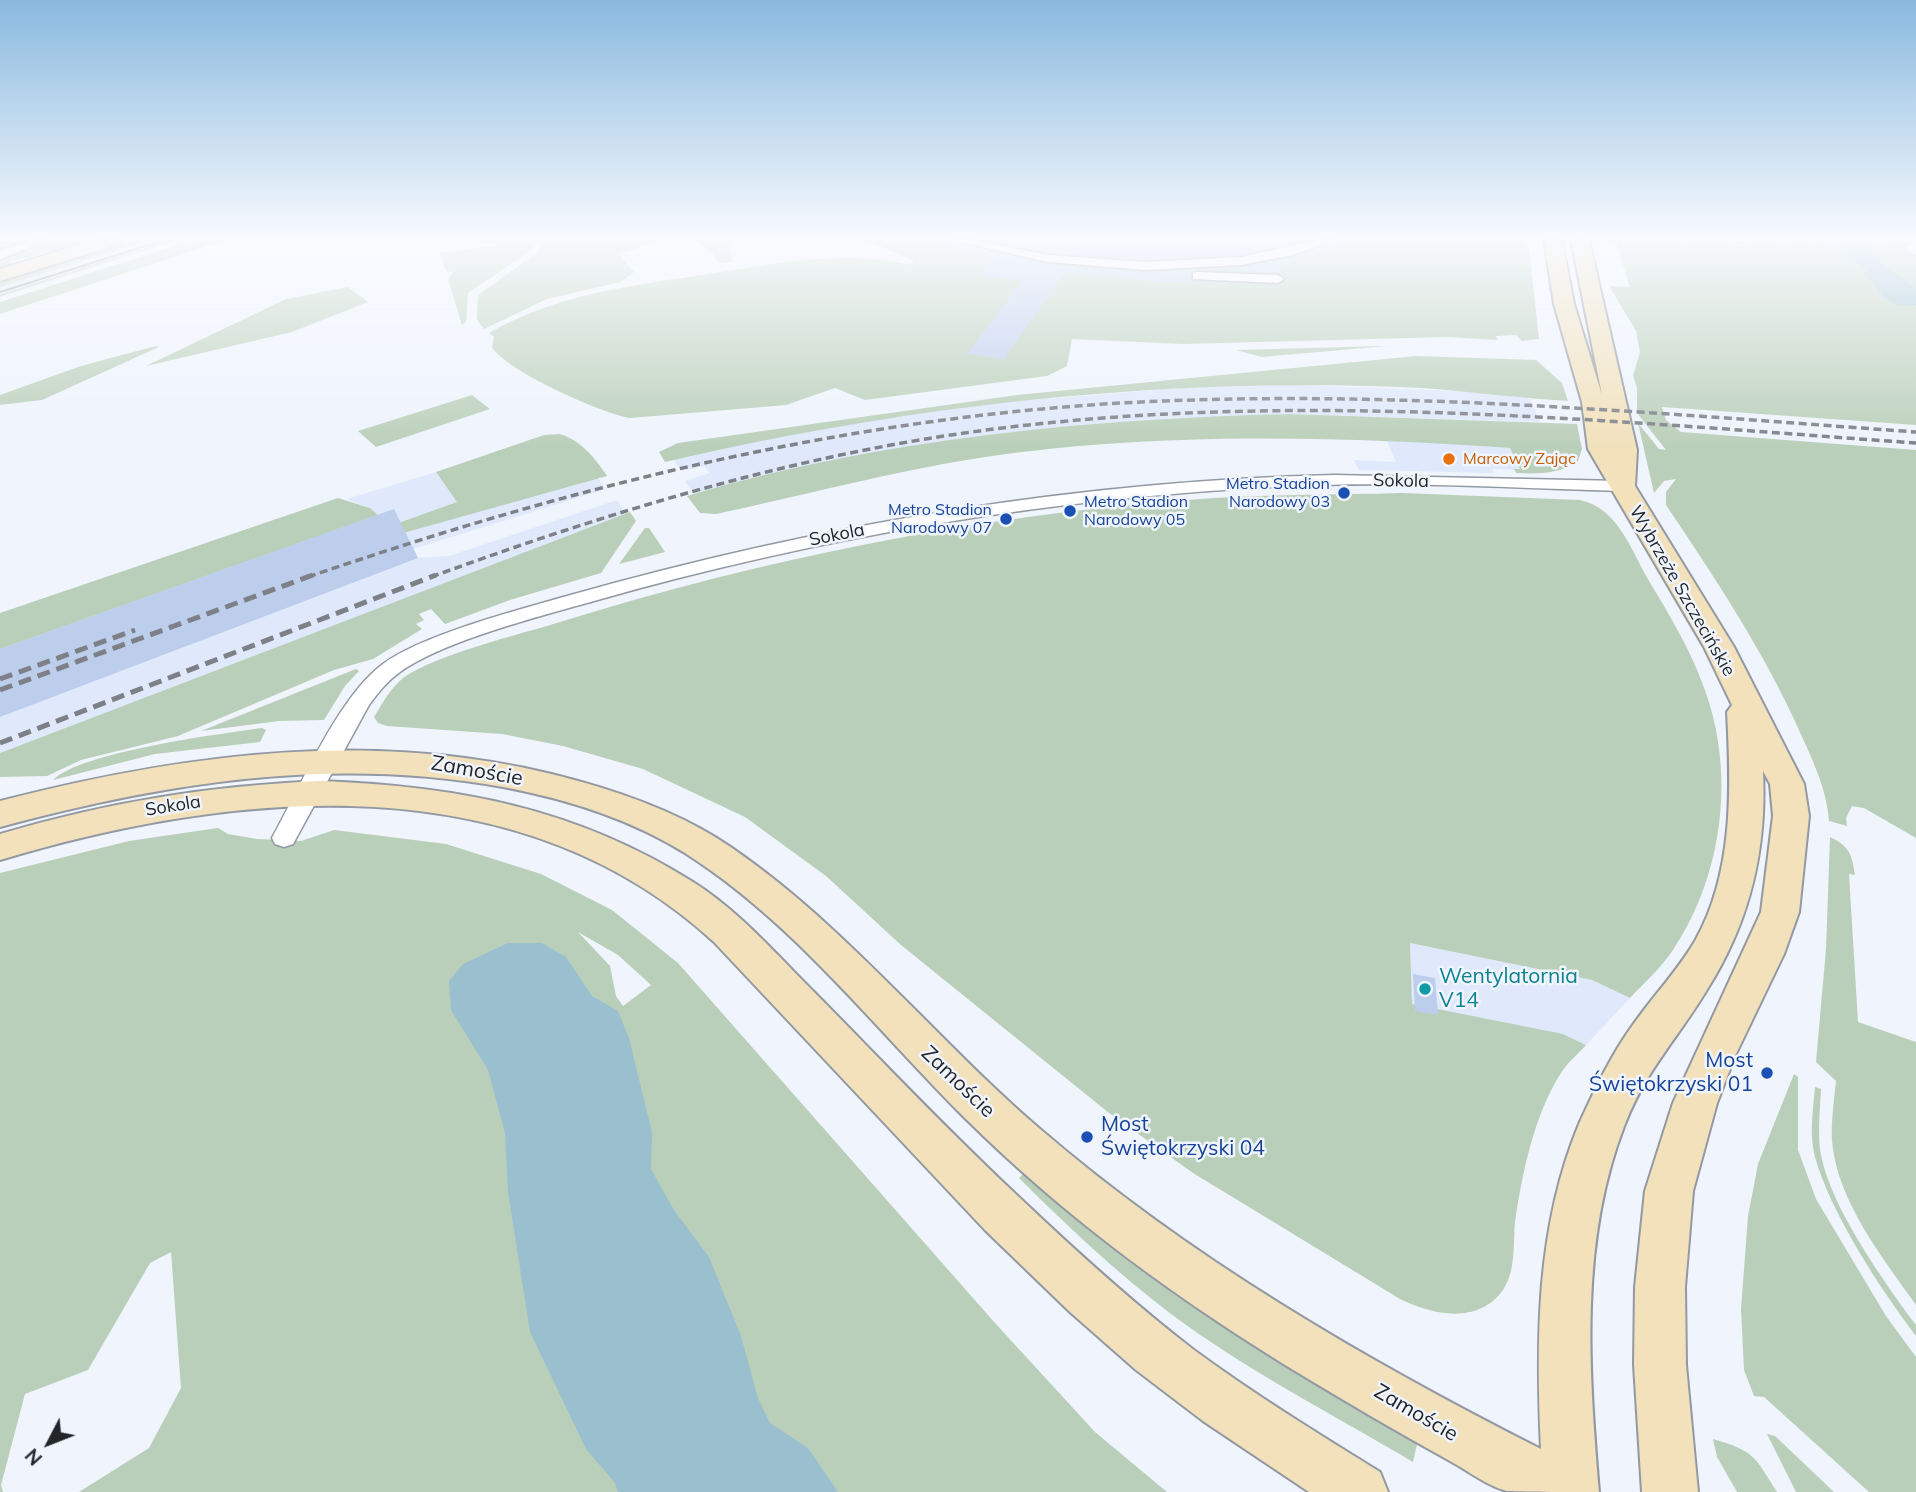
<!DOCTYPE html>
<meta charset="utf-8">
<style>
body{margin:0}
#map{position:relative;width:1916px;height:1492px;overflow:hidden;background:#eff4fd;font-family:Mulish,sans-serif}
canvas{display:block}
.north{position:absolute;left:14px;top:1408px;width:70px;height:70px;-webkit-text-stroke:5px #eff4fd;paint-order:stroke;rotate:228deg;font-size:19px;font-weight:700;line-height:28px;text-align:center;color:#232529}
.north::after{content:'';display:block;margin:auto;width:24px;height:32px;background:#232529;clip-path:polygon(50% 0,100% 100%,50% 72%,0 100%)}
</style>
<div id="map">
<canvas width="1916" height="1492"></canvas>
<div class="north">N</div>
</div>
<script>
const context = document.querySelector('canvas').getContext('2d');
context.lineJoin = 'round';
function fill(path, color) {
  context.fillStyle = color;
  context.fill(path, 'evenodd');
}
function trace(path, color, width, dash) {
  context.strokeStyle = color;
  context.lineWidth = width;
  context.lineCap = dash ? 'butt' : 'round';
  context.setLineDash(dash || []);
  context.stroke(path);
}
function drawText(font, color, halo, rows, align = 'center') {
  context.font = font + ' Mulish,sans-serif';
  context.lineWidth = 5;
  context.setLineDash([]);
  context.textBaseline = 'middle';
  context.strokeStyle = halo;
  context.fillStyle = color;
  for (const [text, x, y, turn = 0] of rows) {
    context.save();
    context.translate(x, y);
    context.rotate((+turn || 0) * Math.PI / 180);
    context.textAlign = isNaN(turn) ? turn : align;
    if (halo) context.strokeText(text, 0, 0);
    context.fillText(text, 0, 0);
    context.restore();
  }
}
fill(new Path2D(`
 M149 240H169L0 294V287Z
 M1297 385 1484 392 1530 399 1540 422 1290 414 1103 423 921 445 768 475 694 494 685 481 710 473 704 466 681 471 674 460 798 431 978 404 1182 388Z
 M1386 439 1510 448 1521 470 1492 469 1494 473 1359 470 1354 460 1396 462Z
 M436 472 457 501 598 478 606 489 413 549 417 558 449 556 617 500 626 514 0 753V649L370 508 347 499Z
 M1410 943 1592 980 1630 998 1586 1045 1563 1034 1456 1018 1412 1004Z`), '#dfe9fb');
fill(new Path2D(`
 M6 240H91L10 262 12 264 0 268V242Z
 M136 240H149L0 287V283Z
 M169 240H178L0 297V294Z
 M193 240H226L0 314V302Z
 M559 240H662L619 254 634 272 621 282 547 299 484 329 477 320 478 295 538 252 543 245 559 243Z
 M696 240H731L729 247 733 262 719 263 712 253Z
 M866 240H1524L1525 247 1529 248 1539 339 1522 341 1516 335 1496 336 1497 340 1448 337 1183 344 1072 339 1067 366 1047 376 865 400 835 388 786 405 630 418C601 413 506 371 492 347L494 337 489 333C558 293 637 285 714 273 780 263 844 249 910 265L914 261Z
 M1602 240 1916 242 1905 246 1906 250 1916 254V425L1662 407 1666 420 1681 432 1916 450V838L1864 808 1852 806 1846 818 1847 826 1829 821C1827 789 1812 759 1799 730 1763 650 1715 578 1666 505V492L1676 479 1664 481 1654 493 1638 423 1659 449 1666 450 1637 413V387L1633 376 1640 352 1636 331 1609 286 1630 287 1616 242Z
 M531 241 533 246 530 251 468 293 466 322 462 325 448 279 453 272 446 271 440 253Z
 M348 287 368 302 292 332 146 366 286 299Z
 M156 346 159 347 42 400 0 405V395L81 366Z
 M1387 346 1262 357 1236 350 1382 346Z
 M1416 356 1536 360 1562 383 1568 401C1511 398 1456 389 1400 387 1152 378 906 406 665 462L659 452 678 443 1017 395Z
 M472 395 490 409 376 447 358 431Z
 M1290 414 1577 424 1582 449 1578 461C1559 474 1539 474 1516 473L1514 469H1520L1510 448C1326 435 1120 431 938 465 864 479 790 498 716 514L700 513 687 496C882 438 1088 419 1290 414Z
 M559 434C580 439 596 459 607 476L382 539 337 545 457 502 436 472 544 435Z
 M1402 493 1580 500C1618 508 1631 550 1649 581 1669 614 1690 649 1703 685 1736 770 1724 874 1673 950 1661 968 1645 982 1630 998L1592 980 1410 943 1412 1004 1563 1034 1586 1045C1578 1054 1567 1063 1561 1073 1534 1115 1522 1174 1515 1222 1513 1244 1516 1271 1503 1290 1478 1325 1433 1315 1400 1299L1193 1173 1109 1113 901 945 826 876 745 817 643 769 563 746 502 734 387 726 378 723 374 717C383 702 390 689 403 678 437 654 518 635 560 622 763 559 975 516 1187 500 1258 494 1331 495 1402 493Z
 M338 498 370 508 378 515 0 649V613Z
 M630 512 636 521 601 573 510 600 445 624 431 609 419 614 424 620 416 624 422 629 373 659 334 670 178 736 81 760 47 776 0 777V753Z
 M645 528H649L665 552 619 564Z
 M356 669 359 671 345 686 324 720 279 721 201 731Z
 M262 728 266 730 260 742 155 754 53 780C81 752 219 734 262 728Z
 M218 828 228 834 257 839 301 841 334 830 446 844 541 874 612 910 678 963 995 1323 1095 1432 1167 1492H79L149 1448 181 1388 171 1252 150 1263 88 1370 25 1394 1 1485 3 1492H0V873L129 841ZM578 932 618 955 651 985 623 1006 616 996 610 966Z
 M1830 837C1849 846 1852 854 1855 875L1849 874 1858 1022 1916 1042V1305C1883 1258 1837 1201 1832 1141 1831 1121 1834 1100 1836 1081L1816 1062 1826 949Z
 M1794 1074 1798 1077V1150L1816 1199 1886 1316 1916 1357V1492H1869L1764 1397 1754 1396 1744 1370 1741 1309 1748 1216 1758 1164Z
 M1815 1087 1821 1089C1820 1109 1818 1129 1820 1149 1827 1202 1884 1282 1916 1325V1336C1881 1290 1830 1212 1815 1157 1809 1135 1813 1110 1815 1087Z
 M1023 1174 1105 1242 1168 1287 1418 1440 1413 1462C1332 1414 1246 1370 1171 1314 1116 1272 1067 1226 1019 1178Z
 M1767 1434 1775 1436 1834 1492H1796Z
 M1713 1439C1755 1451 1755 1457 1777 1492H1737L1717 1457Z`), '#bacfb9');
fill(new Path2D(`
 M1835 240H1863L1884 265 1916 289V305C1880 309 1883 289 1863 273L1868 270 1852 261Z
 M508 943H542L566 957 592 996 618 1011 629 1038 652 1132 651 1169 674 1210 709 1257 741 1336 758 1398 770 1423 808 1448 838 1492H618L615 1483 586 1449 530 1332 508 1192 505 1133 488 1070 451 1010 449 981 463 964Z`), '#9ac0d0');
fill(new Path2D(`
 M988 240H1304L1241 254 1145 259 1048 252Z
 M1339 240H1344L1269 272 1203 270 1241 268 1292 258Z
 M954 243 1048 265 1145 273 1194 270 1190 273 1192 281 1158 282 1065 272 1004 359 967 354 1023 280 979 276 992 257 953 247Z
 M394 509 418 558 0 717V649Z
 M1413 974 1435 978 1438 1015 1415 1011Z`), '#bdcdec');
const street = new Path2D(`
 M32 240H50L0 259V251Z
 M952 240H974L1048 255 1145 262 1241 257 1317 240H1337L1292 255 1241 265 1145 270 1048 262Z
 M1197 272 1278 275 1284 279 1278 283 1193 279V273Z
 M1334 475 1622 481 1631 486 1622 491C1512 488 1401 481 1291 486 1055 497 822 536 594 601 541 616 443 641 400 672 387 681 378 693 369 705L293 844 284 847 275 844 272 838C300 788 338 697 383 664 422 635 518 610 567 596 817 525 1074 481 1334 475Z`);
const secondary = new Path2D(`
 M95 240H123L120 244 0 281V269Z
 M1544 240H1562L1574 304 1602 395 1571 240H1589L1637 450 1635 486 1734 647 1804 784 1809 816 1799 912 1784 954 1735 1056 1717 1103 1693 1191 1685 1287 1686 1365 1698 1492H1642L1634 1365 1635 1287 1645 1191 1673 1103 1761 912 1773 816 1770 784 1763 771C1767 850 1750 921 1708 988 1679 1037 1647 1068 1625 1124 1579 1241 1589 1370 1599 1492 1576 1492 1527 1492 1507 1491 1487 1486 1467 1470 1450 1461 1401 1434 1353 1406 1305 1377 1184 1304 1068 1220 967 1120 876 1030 794 922 685 853 630 819 567 799 503 787 332 756 166 782 0 827V801C191 752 385 727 578 781 632 796 686 816 732 848 847 927 935 1039 1040 1129 1190 1258 1365 1360 1541 1449 1536 1340 1536 1227 1579 1124 1595 1089 1612 1053 1635 1022 1655 994 1678 970 1695 941 1734 872 1731 788 1727 712L1732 705 1704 647 1588 449 1582 402 1554 304Z
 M320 781C456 786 576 808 693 882 739 911 776 954 814 992 883 1062 950 1133 1022 1200 1077 1252 1134 1304 1194 1350 1254 1394 1317 1433 1380 1472L1388 1492H1309L1203 1421 1136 1370 1070 1312 985 1230 714 942C518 762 236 789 0 860V834C108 802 208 786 320 781Z`);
trace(street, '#9399a3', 3);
trace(secondary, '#9399a3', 4);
fill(street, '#fff');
fill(secondary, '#f2e1bb');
trace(new Path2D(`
 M0 292 164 240`), '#7d8086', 2);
trace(new Path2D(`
 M308 577C584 482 871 412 1164 401 1415 391 1665 414 1916 432
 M431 577C609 512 792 456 979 431 1290 389 1605 421 1916 443`), '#7d8086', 3.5, [8, 4.5]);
trace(new Path2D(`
 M0 679 135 630
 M0 690 313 575
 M0 743 436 575`), '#7d8086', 5, [13, 7]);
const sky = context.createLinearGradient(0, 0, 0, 449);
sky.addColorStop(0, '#89b9de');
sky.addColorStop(0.53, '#f8fafe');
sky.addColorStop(1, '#f8fafe00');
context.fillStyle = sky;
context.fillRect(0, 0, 1916, 449);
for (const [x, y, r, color] of [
 [1449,459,7,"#e8710a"],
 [1344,493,7,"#1a4fb4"],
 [1070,511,7,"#1a4fb4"],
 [1006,519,7,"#1a4fb4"],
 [1425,989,7,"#0f9aa8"],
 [1767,1073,7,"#1a4fb4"],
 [1087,1137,7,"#1a4fb4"]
]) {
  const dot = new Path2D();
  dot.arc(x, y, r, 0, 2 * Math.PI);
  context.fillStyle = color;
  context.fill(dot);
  trace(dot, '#eff4fd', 2.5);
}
drawText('16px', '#c56008', '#eff4fd', [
 ["Marcowy Zając",1463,459]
], 'left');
drawText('16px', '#164399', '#eff4fd', [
 ["Metro Stadion",1330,484],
 ["Narodowy 03",1330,502],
 ["Metro Stadion",1084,502,"left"],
 ["Narodowy 05",1084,520,"left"],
 ["Metro Stadion",992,510],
 ["Narodowy 07",992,528]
], 'right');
drawText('18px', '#232529', '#eff4fd', [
 ["Sokola",1401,481,1],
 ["Sokola",837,535,-11],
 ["Wybrzeże Szczecińskie",1682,591,60],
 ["Sokola",173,806,-9]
]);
drawText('21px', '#232529', '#eff4fd', [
 ["Zamoście",477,771,10],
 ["Zamoście",958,1082,44],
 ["Zamoście",1416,1413,30]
]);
drawText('21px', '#0d838f', '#eff4fd', [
 ["Wentylatornia",1439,977],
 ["V14",1439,1001]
], 'left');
drawText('21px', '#164399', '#eff4fd', [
 ["Most",1753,1061],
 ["Świętokrzyski 01",1753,1085],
 ["Most",1101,1125,"left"],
 ["Świętokrzyski 04",1101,1149,"left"]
], 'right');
</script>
